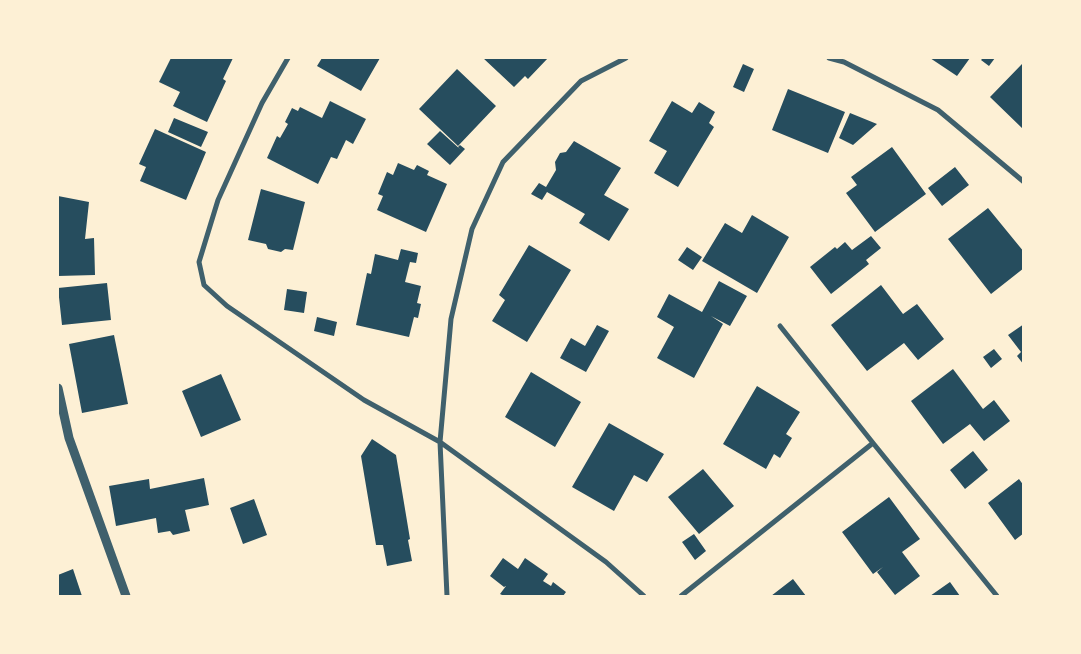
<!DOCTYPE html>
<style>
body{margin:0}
#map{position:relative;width:1081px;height:654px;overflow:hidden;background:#fdf0d5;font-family:"Fira Sans",sans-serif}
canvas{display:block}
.frame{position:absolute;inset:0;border:59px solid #fdf0d5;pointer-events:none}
</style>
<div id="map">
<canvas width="1081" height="654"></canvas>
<div class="frame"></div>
</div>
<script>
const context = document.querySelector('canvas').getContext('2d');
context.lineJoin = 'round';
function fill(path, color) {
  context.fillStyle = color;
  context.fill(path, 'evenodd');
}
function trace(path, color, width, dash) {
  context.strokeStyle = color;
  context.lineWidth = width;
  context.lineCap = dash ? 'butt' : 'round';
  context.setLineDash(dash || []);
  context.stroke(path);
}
fill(new Path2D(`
 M171 58H233L223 79 226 81 207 122 173 106 180 92 159 82Z
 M322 58H380L361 91 317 66Z
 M483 58H548L528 79 525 76 514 87Z
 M930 58H970L957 76Z
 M983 58H995L989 66 981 60Z
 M743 64 754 69 744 92 733 87Z
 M1022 64 1024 65V130L990 97Z
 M457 69 496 106 458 146 419 109Z
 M788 89 845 112 828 153 772 130Z
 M330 101 366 119 353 144 346 140 337 159 331 157 318 184 267 158 277 136 280 138 288 124 285 122 292 108 298 111 300 107 322 118Z
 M672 101 692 113 699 102 715 112 709 123 714 127 678 187 654 173 667 151 649 141Z
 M850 113 877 124 853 145 839 138Z
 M174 118 208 132 201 147 168 132Z
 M155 129 206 152 186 200 140 181 146 167 139 164Z
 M440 131 461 150 458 147 460 145 465 149 450 165 427 144Z
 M574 141 621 168 604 195 629 209 609 241 579 223 585 214 547 192 542 200 531 194 539 183 546 187 556 170 555 162 560 153 566 152Z
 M892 147 926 194 875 232 846 193 857 185 851 177Z
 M398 163 414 170 417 165 429 171 427 175 447 184 426 232 377 210 383 196 378 194 387 172 393 175Z
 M955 167 969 185 942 206 928 188Z
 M261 189 305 202 293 250 285 249 281 252 268 249 266 244 248 240Z
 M58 196 89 202 85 239 94 238 95 275 58 276Z
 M988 208 1024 252V268L991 294 948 239Z
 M752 215 789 237 757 293 702 261 725 223 742 233Z
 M871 236 881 248 866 260 869 264 831 294 810 267 835 247 837 249 845 242 852 250Z
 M529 245 571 270 527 342 492 321 505 300 499 295Z
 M687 247 702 257 693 270 678 260Z
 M401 249 418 253 416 263 410 262 405 282 421 286 417 303 421 304 418 318 414 317 409 337 356 325 367 273 371 274 375 254 398 260Z
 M719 281 747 296 730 326 711 316 723 324 694 378 657 358 674 327 657 317 669 294 702 312Z
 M107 283 111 320 62 325 58 288Z
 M881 285 903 314 917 304 944 339 918 360 904 343 867 371 831 325Z
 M287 289 307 292 304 313 284 310Z
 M317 317 337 322 334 336 314 331Z
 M1024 324V365L1017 356 1021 352 1008 335Z
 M597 325 609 331 586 372 560 358 571 338 585 346Z
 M114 335 128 404 82 413 69 344Z
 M994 349 1002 359 991 368 983 357Z
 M953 369 983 409 994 400 1010 421 984 441 970 424 943 444 911 401Z
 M531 372 581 402 555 447 505 417Z
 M221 374 241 420 201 437 182 391Z
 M757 386 800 412 786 434 792 438 780 458 774 454 766 469 723 444Z
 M609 423 664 454 647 482 634 475 614 511 572 487Z
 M372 439 396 455 410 539 408 540 412 561 387 566 383 545H376L361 456Z
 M973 451 988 470 965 489 950 470Z
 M703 469 734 506 699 534 668 497Z
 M204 478 209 505 185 510 190 531 173 535 170 531 158 533 156 518 116 526 109 486 149 479 150 489Z
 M1019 479 1024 486V533L1015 540 988 503Z
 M889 497 920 539 902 552 920 576 895 595 877 572 883 567 873 574 842 532Z
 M254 499 267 535 243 544 230 508Z
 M694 534 706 551 695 560 682 542Z
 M503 558 518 569 525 558 548 574 543 581 551 586 553 582 566 592 563 596H504L500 594 506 586 504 587 490 576Z
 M73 569 82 596H58V575Z
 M793 579 806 596H771Z
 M950 582 960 596H930Z`), '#264d5e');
trace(new Path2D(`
 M288 58 262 103 218 200 199 262 204 285 227 306 364 400 440 442 606 562 644 596
 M829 58 844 62 938 110 1024 182
 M873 443 997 596
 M447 596 440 442 451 319 472 229 503 162 581 81 626 58
 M681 596 873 443 780 326`), '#3f606c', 5);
trace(new Path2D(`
 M58 388 69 438 126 596`), '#3f606c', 9);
</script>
